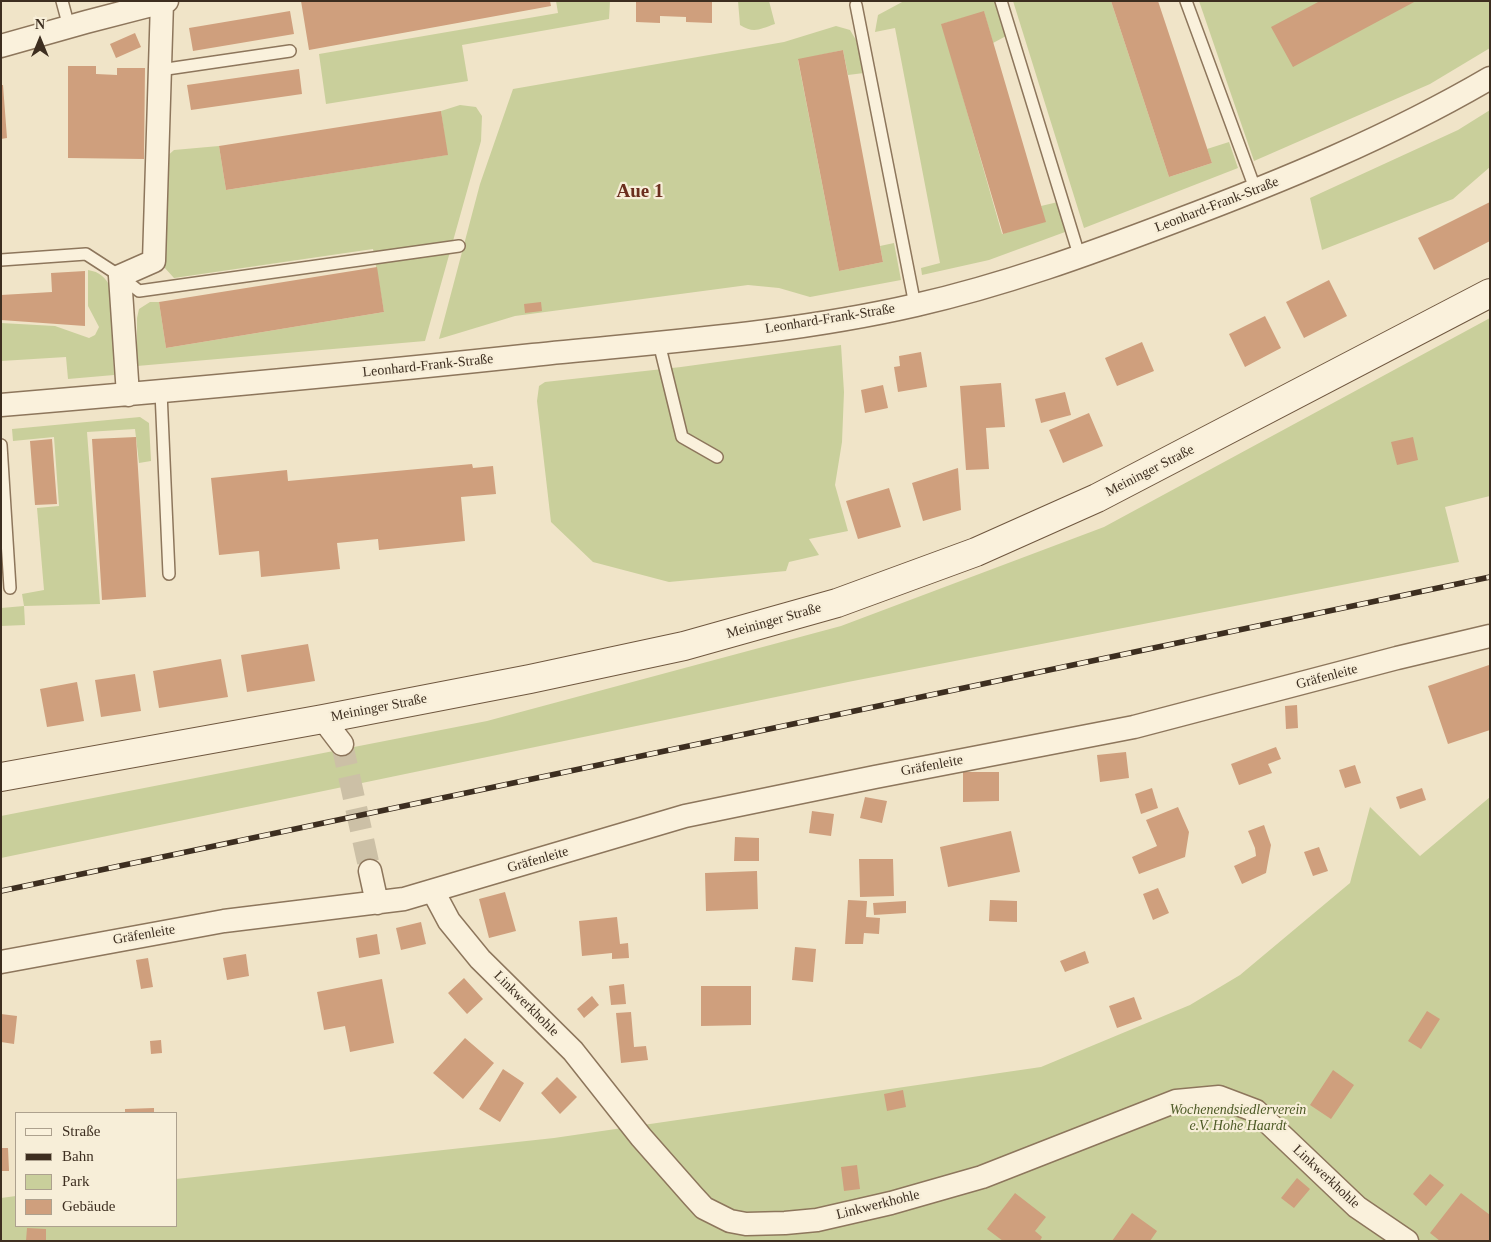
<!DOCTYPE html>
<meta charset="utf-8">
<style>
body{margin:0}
#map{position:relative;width:1491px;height:1242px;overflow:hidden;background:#f0e4c8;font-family:Georgia,serif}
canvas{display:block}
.frame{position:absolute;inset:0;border:2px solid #3d2e20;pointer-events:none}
.legend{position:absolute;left:15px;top:1112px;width:162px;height:115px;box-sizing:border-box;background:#f7eed8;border:1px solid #ada18e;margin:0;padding:6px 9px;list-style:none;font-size:15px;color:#3d2e20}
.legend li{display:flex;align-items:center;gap:10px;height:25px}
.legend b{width:25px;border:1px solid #ada18e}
.north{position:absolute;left:15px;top:15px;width:50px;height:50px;-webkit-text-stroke:4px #f7eed8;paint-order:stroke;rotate:0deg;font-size:14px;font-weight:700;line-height:20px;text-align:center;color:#3d2e20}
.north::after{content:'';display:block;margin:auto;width:18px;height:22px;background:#3d2e20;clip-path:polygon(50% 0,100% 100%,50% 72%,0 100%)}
</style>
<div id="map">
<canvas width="1491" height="1242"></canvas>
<div class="frame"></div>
<ul class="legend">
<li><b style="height:6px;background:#faf1dc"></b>Straße</li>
<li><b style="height:6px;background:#3d2e20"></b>Bahn</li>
<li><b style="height:14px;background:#c9cf9b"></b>Park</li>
<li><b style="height:14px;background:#cf9f7d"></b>Gebäude</li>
</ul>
<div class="north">N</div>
</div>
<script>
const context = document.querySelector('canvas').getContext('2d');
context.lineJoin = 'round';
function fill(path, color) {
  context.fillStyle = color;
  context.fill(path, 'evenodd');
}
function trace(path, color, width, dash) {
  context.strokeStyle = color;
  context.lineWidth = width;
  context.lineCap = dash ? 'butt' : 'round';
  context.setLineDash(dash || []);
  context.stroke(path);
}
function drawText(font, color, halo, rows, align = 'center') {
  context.font = font + ' Georgia,serif';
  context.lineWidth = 4.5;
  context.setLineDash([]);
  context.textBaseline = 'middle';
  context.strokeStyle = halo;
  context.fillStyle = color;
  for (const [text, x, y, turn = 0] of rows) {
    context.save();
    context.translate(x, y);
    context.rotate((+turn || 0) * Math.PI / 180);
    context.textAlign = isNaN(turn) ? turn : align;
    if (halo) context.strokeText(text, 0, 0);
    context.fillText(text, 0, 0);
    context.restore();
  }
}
fill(new Path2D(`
 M556 1H610L609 19 462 45 468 81 326 104 319 54 558 13Z
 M738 1H769L775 24C760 29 754 34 740 25Z
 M904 1H998L1008 35 993 43 984 12 942 24 1002 234 1045 221 1041 206 1058 202 1065 232 989 260 922 275 921 268 940 263 895 28 875 32 878 15Z
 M1013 1H1111L1169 177 1212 163 1207 149 1229 142 1238 168 1084 228Z
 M1199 1H1490V48L1430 84 1254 161Z
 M836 26 850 30 856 40 864 73 848 75 843 50 798 60 839 271 883 262 880 246 894 243 901 280 810 297 779 288 748 285 515 316 439 339 480 184 513 89 784 42Z
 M460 105 476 107 482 116 481 141 425 341 137 366V318L139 309 150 302H159L166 348 384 312 373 249 174 278 164 267V159L174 150 219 146 226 190 447 155 441 111Z
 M1490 110V167L1453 199 1322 250 1310 198 1458 130Z
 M88 270C100 272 105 277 111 288L114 375 68 379 66 357 1 361V323L55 326 89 338 95 335 99 327 88 306Z
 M1490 318V496L1445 507 1459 562 848 682 1 858V816L487 721 841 626 1104 527Z
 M841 345 844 392 842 442 835 485 848 531 809 539 819 555 789 562 786 571 669 582 593 562 551 522 537 401 539 386 545 382 681 367Z
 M140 417 149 423 151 461 139 463 135 429 87 432 100 604 24 606 25 625 1 626V608L24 606 22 594 44 590 37 508 59 506 54 437 13 441 12 429Z
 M1490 797V1241H1V1198L16 1196V1226H176V1179L554 1138 1041 1067 1190 1005 1240 975 1350 883 1370 807 1420 856Z`), '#c9cf9b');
fill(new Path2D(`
 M301 1H550L551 6 309 50Z
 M636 1H712V23L686 22V17L660 16V23L636 22Z
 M1111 1H1158L1212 163 1169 177Z
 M1320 1H1416L1293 67 1271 27Z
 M290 11 294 34 193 51 189 28Z
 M984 11 1046 222 1003 234 941 24Z
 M135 33 141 47 116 58 110 44Z
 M843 50 883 262 839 271 798 59Z
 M68 66H96V74L117 75V68H145L144 159 68 158Z
 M299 69 302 94 191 110 187 85Z
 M1 85H3L7 138 1 139Z
 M441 111 448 155 226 190 219 146Z
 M1490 202V241L1434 270 1418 238Z
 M377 267 384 312 166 348 159 302Z
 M85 271V326L1 320V295L52 292 51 273Z
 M1329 280 1347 316 1304 338 1286 302Z
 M541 302 542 311 525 313 524 304Z
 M1265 316 1281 348 1245 367 1229 334Z
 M1142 342 1154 371 1117 386 1105 358Z
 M921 352 927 387 898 392 894 367 900 366 899 356Z
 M1001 383 1005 427 986 428 989 469 966 470 960 386Z
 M883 385 888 408 865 413 861 390Z
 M1065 392 1071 415 1041 423 1035 399Z
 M1089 413 1103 446 1063 463 1049 430Z
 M136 437 146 597 102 600 92 439Z
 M1413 437 1418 460 1397 465 1391 442Z
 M52 439 57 504 35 505 30 441Z
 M472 464 473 468 493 466 496 494 461 497 465 541 379 550 378 539 337 543 340 569 261 577 259 551 219 555 211 478 287 470 288 481Z
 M958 468 961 510 923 521 912 483Z
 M889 488 901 527 858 539 846 501Z
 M308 644 315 681 247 692 241 655Z
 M221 659 228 697 159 708 153 671Z
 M1489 665 1490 730 1448 744 1428 686Z
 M135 674 141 711 101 717 95 680Z
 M77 682 84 721 47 727 40 689Z
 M1297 705 1298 728 1286 729 1285 706Z
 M1276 747 1281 759 1268 764 1272 773 1239 785 1231 764Z
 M1126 752 1129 778 1100 782 1097 755Z
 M1355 765 1361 783 1345 788 1339 770Z
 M963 772H999V801L963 802Z
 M1152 788 1158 808 1141 814 1135 794Z
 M1422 788 1426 800 1400 809 1396 797Z
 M865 797 887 801 882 823 860 818Z
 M1178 807 1189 832 1185 857 1139 874 1132 857 1157 846 1146 820Z
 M812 811 834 814 831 836 809 833Z
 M1264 825 1271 845 1266 873 1242 884 1234 866 1256 856 1255 848 1248 831Z
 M1011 831 1020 872 948 887 940 847Z
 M735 837 759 838V861H734Z
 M1319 847 1328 871 1313 876 1304 852Z
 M859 859H893L894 896 860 897Z
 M757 871 758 909 706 911 705 873Z
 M1158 888 1169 913 1153 920 1143 894Z
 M505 892 516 931 489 938 479 899Z
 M848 900 867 901 866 917 880 918 879 934 864 933 863 944H845Z
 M990 900 1017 901V922L989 921Z
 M906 901V913L874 915 873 903Z
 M617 917 620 944 628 943 629 958 612 959V953L582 956 579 921Z
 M421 922 426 944 401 950 396 928Z
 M377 934 380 954 359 958 356 938Z
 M795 947 816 949 813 982 792 980Z
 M1085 951 1089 963 1065 972 1060 961Z
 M246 954 249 976 227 980 223 958Z
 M148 958 153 987 141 989 136 960Z
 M464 978 483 999 467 1014 448 993Z
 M382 979 394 1043 350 1052 345 1026 324 1030 317 992Z
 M624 984 626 1004 611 1005 609 986Z
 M701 986H751V1025L701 1026Z
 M592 996 599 1005 584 1018 577 1009Z
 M1134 997 1142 1019 1117 1028 1109 1006Z
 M1427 1011 1440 1019 1421 1049 1408 1041Z
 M631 1012 634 1047 646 1046 648 1060 621 1063 616 1013Z
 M1 1014 17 1016 14 1044 1 1042Z
 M465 1038 494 1063 463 1099 433 1073Z
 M161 1040 162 1053 151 1054 150 1041Z
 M503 1069 524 1083 500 1122 479 1109Z
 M1333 1070 1354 1085 1331 1119 1310 1105Z
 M557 1077 577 1097 560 1114 541 1093Z
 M903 1090 906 1107 887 1111 884 1094Z
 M154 1108V1113H125V1109Z
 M1 1148H8L9 1171H1Z
 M857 1165 860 1189 844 1191 841 1167Z
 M1430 1174 1444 1185 1426 1206 1413 1194Z
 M1297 1178 1310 1189 1294 1208 1281 1198Z
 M1015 1193 1046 1217 1035 1231 1042 1237 1040 1241H1003L987 1229Z
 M1461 1193 1490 1215 1489 1241H1440L1430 1233Z
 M1132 1213 1157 1231 1150 1241H1112Z
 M27 1228 46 1229V1241H26Z`), '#cf9f7d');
trace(new Path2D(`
 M342 744 370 871`), '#ccc0a6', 22, [22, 11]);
const lane = new Path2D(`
 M62 1 69 27
 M1001 1 1080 258
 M1186 1 1256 191
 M856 5 915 305
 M160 70 290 51
 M1 260 86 254 120 276 139 291 459 246
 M659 343 682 437 717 457
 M161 392 169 574
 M1 445 10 588`);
const street = new Path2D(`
 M1 46 86 22 167 1
 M128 395 120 276 154 261 162 2
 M1 405C179 390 356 374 533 355 660 342 790 334 916 305 1004 285 1089 254 1173 222 1282 181 1389 137 1490 78
 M323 719 342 744
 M370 871 377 903
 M433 891 449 921 480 959 573 1051 641 1137 693 1196 704 1208 730 1221 746 1224 785 1223 817 1220 891 1203 982 1177 1176 1101 1219 1097 1256 1111 1357 1207 1407 1241
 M1 962 224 921 404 899 685 816 875 777 1134 727 1397 658 1490 636`);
const secondary = new Path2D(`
 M1 777 323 719 530 679 684 646 837 603 976 552 1097 498 1490 293`);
trace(lane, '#8d765c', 14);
trace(street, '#8d765c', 25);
trace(secondary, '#6f573f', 30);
trace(lane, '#faf1dc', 11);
trace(street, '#faf1dc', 22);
trace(secondary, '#faf1dc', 28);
const rail = new Path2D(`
 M1 891 1490 577`);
trace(rail, '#3d2e20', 5.5);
trace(rail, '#f7eed8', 4, [11]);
drawText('14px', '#3d2e20', '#f7eed8', [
 ["Leonhard-Frank-Straße",1217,205,-21],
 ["Leonhard-Frank-Straße",830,319,-9],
 ["Leonhard-Frank-Straße",428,366,-6],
 ["Meininger Straße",1150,471,-27],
 ["Meininger Straße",774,621,-16],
 ["Gräfenleite",1327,677,-15],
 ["Meininger Straße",379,708,-11],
 ["Gräfenleite",932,766,-11],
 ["Gräfenleite",538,860,-16],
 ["Gräfenleite",144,935,-10],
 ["Linkwerkhohle",526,1004,45],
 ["Linkwerkhohle",1326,1177,43],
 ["Linkwerkhohle",878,1205,-14]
]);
drawText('italic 14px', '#4d5a26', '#f7eed8', [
 ["Wochenendsiedlerverein",1238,1110],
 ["e.V. Hohe Haardt",1238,1126]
]);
drawText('bold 19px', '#6b2e1e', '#f7eed8', [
 ["Aue 1",640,192]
]);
</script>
